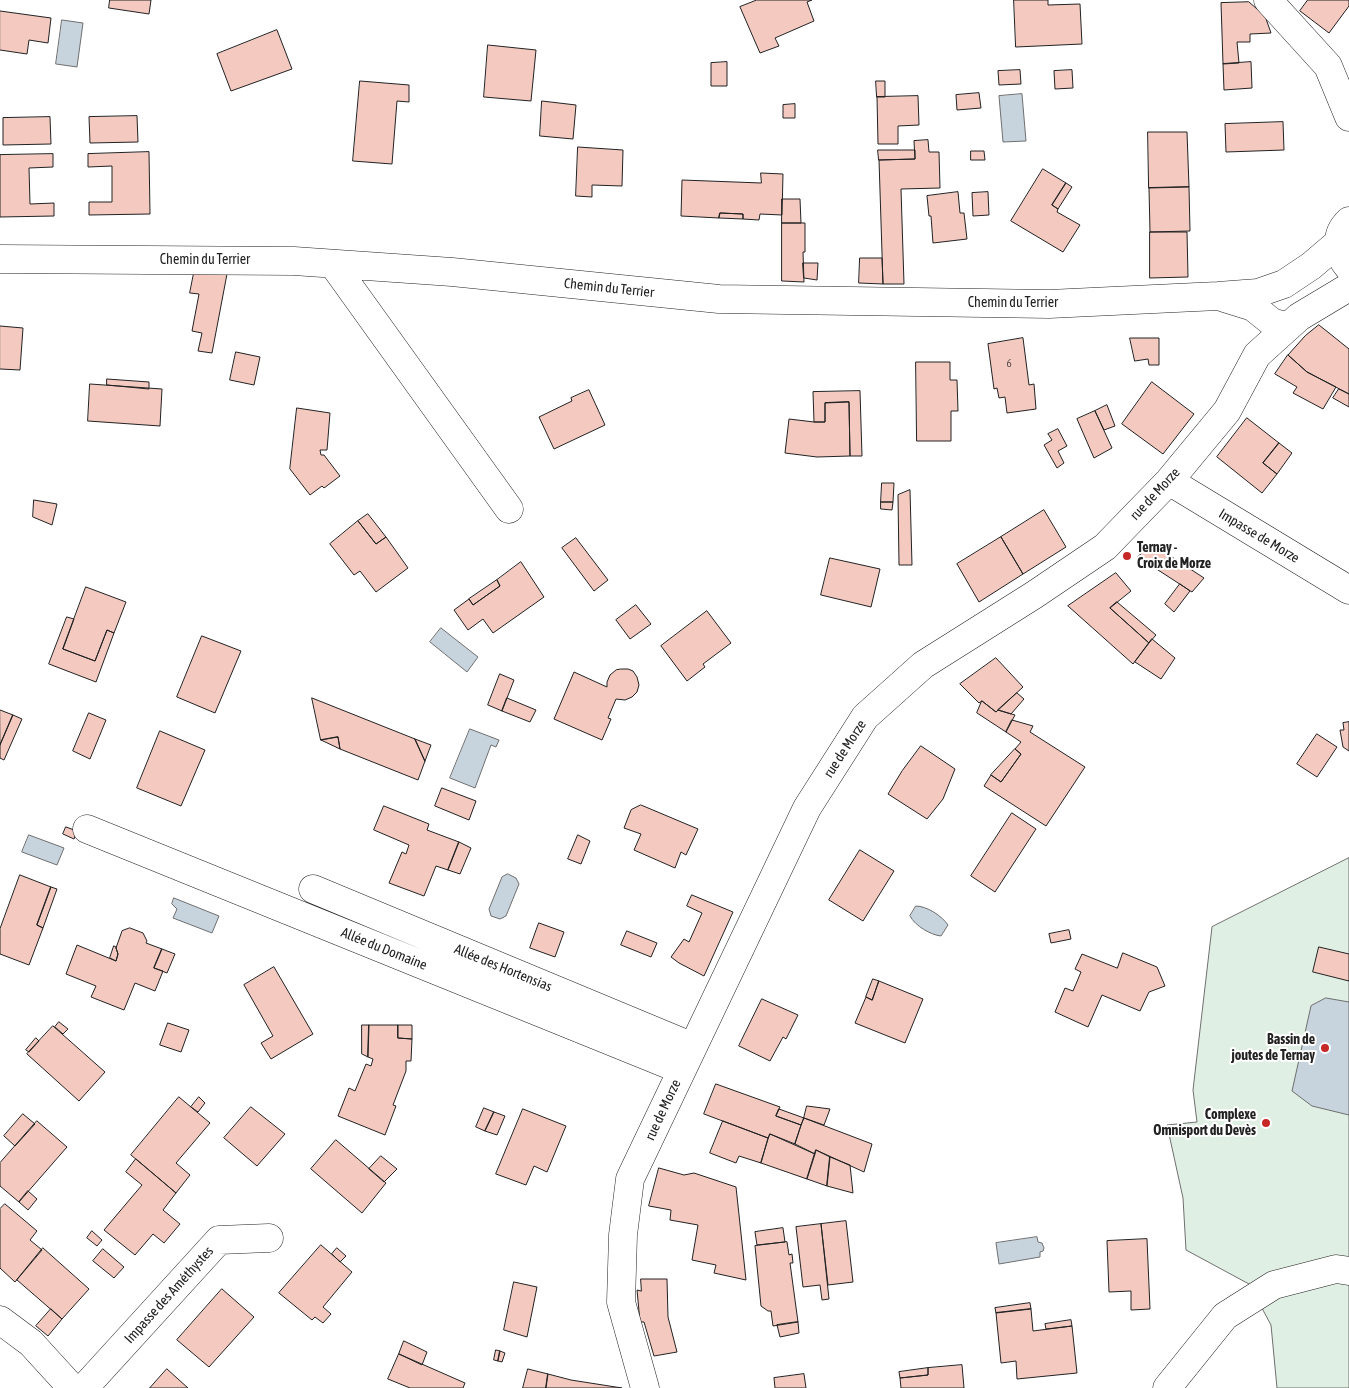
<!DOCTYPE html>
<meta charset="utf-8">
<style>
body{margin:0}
canvas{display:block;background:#fff}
</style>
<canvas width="1349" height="1388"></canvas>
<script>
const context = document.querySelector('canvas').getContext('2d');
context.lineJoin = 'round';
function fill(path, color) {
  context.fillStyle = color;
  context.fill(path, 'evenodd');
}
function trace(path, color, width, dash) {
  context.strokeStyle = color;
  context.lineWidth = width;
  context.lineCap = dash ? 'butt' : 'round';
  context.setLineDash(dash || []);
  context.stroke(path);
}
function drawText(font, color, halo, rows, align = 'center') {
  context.font = font + ' "Asap Condensed",sans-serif';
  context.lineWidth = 4;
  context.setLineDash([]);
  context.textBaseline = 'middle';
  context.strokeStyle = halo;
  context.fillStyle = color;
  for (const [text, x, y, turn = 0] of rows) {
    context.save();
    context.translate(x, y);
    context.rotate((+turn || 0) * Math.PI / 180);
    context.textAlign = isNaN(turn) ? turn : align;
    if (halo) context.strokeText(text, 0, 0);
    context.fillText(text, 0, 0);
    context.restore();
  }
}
const green = new Path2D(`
 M1349 858V1388H1277L1271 1325 1249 1284 1186 1250 1183 1198 1167 1125 1197 1122 1193 1090 1212 927Z`);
fill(green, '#e0efe3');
trace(green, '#6f6f6f', 1);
const water = new Path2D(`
 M62 20 83 23 77 67 56 64Z
 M1022 94 1026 141 1003 142 999 96Z
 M441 628 478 657 467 672 430 642Z
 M470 729 499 740 496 747 491 745 475 788 450 778Z
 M29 835 64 848 57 865 22 852Z
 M508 874 516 878 519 884 506 916 500 919 491 916 489 909 502 877Z
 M174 898 219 916 212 933 173 918 177 909 172 904Z
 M916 906C927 906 942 916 948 925L941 936C931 935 915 926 910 916Z
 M1326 998 1349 1002V1115L1312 1106 1292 1091 1311 1006Z
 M1037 1237 1038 1242 1042 1243 1044 1248 1043 1251 1040 1252V1257L999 1264 996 1243Z`);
fill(water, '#c7d3dd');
trace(water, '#6f6f6f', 1);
const building = new Path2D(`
 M110 0H151L149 14 109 8Z
 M757 0H812L807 2 814 21 775 38 779 46 760 53 740 7Z
 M1014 0H1048V5L1080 4 1082 44 1016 47Z
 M1308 0H1349V6L1329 33 1300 11Z
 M1249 2 1265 16 1271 33 1250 34V42H1237L1239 63 1223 64 1221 3Z
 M0 11 51 18 48 43 29 40 27 54 0 50Z
 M277 30 292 69 231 91 217 54Z
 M488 45 536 50 531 101 484 97Z
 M727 62V86H711V63Z
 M1251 62 1252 88 1224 90 1223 64Z
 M1020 70 1021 84 999 85 998 71Z
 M1072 70 1073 88 1055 89 1054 71Z
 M360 81 409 85V102L397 101 392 164 353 161Z
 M876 81H885V97H877Z
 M979 93 981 108 957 110 956 95Z
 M918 96 919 125 898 126V144H878L877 97Z
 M542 101 576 105 573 139 540 136Z
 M795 104V118H783V105Z
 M137 116 138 142 90 143 89 117Z
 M50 117 51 144 3 145V118Z
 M1283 122 1284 150 1226 152 1225 124Z
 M1148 132H1187L1189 187 1149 188Z
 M928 140 929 152H939L940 188 901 189 904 284H883L879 160 915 159 914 141Z
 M578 147 623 150 622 186 592 185V197L576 196Z
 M878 150H915V159L879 160Z
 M971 151H984L985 160H971Z
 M149 152 150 214 89 215V202H112V166L88 167V154Z
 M53 154V167L29 168 30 204 54 203V216L0 217V155Z
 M1043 169 1066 183 1052 205 1058 209 1057 212 1080 225 1063 252 1011 221Z
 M761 173 783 174 782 215 760 214 759 220 743 219V214L720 213 719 218 681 216 682 180 761 183Z
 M1066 183 1072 187 1058 209 1052 205Z
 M1189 187 1190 231 1150 232 1149 188Z
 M958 192 960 213H964L967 239 933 243 931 216H929L927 196Z
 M988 192 989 215 973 216 972 193Z
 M782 199H800L801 223H782Z
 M720 213 743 214V219L719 218Z
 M782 223H805V252H803L804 282 782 281Z
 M1150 232H1187L1188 277 1150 278Z
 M860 258H882L883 284 859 283Z
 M803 263H818L817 280 804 278Z
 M194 273 227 274 212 353 198 351 202 333 192 331 199 294 190 293Z
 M1319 325 1349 349V394L1307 372 1288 355 1305 336Z
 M0 326 23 328 20 370 0 369Z
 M1023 338 1029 385 1034 384 1036 409 1007 413 1005 397 999 398 997 388 994 389 988 344Z
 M1130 338H1159V365H1149L1148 359 1135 361Z
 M236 352 260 357 254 385 230 380Z
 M1288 355 1307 372 1336 387 1323 409 1293 393 1297 387 1275 374Z
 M916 362H950V380H957L958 411H951V441H917Z
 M107 379 149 382V389L107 385Z
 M1152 382 1194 414 1163 454 1122 424Z
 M90 384 162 389 160 426 88 421Z
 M1339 389 1349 394V407L1333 398Z
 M589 390 605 425 554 449 539 417 572 401 571 398Z
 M860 391 862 456H850L849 402 825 403V422H814L813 392Z
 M849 402 850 456 817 457 785 453 789 419 814 422H825V403Z
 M1107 405 1115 426 1104 430 1095 411Z
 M297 408 330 413 327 450H320L321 455H324L340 476 324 488 322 486 310 495 290 469Z
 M1095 411 1112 448 1094 458 1077 419Z
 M1247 418 1279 443 1263 463 1277 474 1262 493 1217 457Z
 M1058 429 1067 446 1058 451 1064 463 1057 468 1044 445 1052 440 1048 434Z
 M1279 443 1292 453 1277 474 1263 463Z
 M882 483H894L893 502H881Z
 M910 490 912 565H899L898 495Z
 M34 500 57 504 52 525 33 517Z
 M881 502H893L892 510 881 509Z
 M1044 510 1066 547 1023 574 1001 537Z
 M368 514 386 537 376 544 358 521Z
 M358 521 376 544 386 537 408 568 376 592 360 571 354 575 330 544Z
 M1001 537 1023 574 979 602 957 564Z
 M576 538 608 580 594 591 562 548Z
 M1152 544 1204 578 1192 592 1138 557Z
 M830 558 880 569 871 607 821 595Z
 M521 562 544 597 493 633 483 619 468 630 454 610 469 599 473 605 500 586 497 580Z
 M1116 573 1131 591 1110 608 1149 643 1133 664 1068 606Z
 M497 580 500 586 473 605 469 599Z
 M1180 584 1190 591 1174 612 1165 604Z
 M86 587 126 602 114 633 107 630 95 661 63 649Z
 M1117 602 1156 635 1149 643 1110 608Z
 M636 605 651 624 630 639 616 620Z
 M707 611 731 643 703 664 705 667 687 681 661 646Z
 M67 617 74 619 63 649 95 661 107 630 114 633 96 682 49 664Z
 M202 636 241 651 215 713 177 697Z
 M1152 639 1175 658 1161 679 1135 662Z
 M996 658 1023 687 996 712 982 701 979 703 960 684Z
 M621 669H628L633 671 637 677 639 685 637 692 632 697 625 700 616 699 608 718 611 719 602 740 554 719 574 672 607 687V682L610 675 616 670Z
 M500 674 514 680 502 711 488 705Z
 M1017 693 1024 699 1011 714 998 710Z
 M312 698 415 739 425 761 418 780 340 749 338 737 321 740Z
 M507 698 536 710 530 722 502 711Z
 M982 701 996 712 998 710 1015 715 1006 732 977 713Z
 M0 710 13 715 0 745Z
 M89 713 106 720 90 759 73 751Z
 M13 715 22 719 4 760 0 758V745Z
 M1012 720 1033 726 1030 732 1085 767 1046 826 984 786 991 775 1001 782 1021 754 1015 749 1021 742 1006 732Z
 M1349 722V751L1343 747 1340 730H1344L1343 723Z
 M160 731 205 750 181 806 137 788Z
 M1317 734 1337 747 1317 777 1297 764Z
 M338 737 340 749 321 740Z
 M415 739 431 745 425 761Z
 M921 746 955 769 943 799 927 819 888 794 902 771Z
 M1015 749 1021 754 1001 782 991 775Z
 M442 788 476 801 469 820 435 806Z
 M641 805 698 829 686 855 681 852 675 868 634 850 641 834 624 828 631 810Z
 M384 806 429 824 427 830 459 842 448 870 436 866 424 896 389 883 402 852 406 854 409 845 374 830Z
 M1012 813 1036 829 995 892 971 876Z
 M66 827 77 831 74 839 63 834Z
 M578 835 590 841 581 864 568 859Z
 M459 842 471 848 460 874 448 870Z
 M860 850 894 871 863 921 829 900Z
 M20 875 51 887 37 925 43 928 29 965 0 954V929Z
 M51 887 57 889 43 928 37 925Z
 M692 895 733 912 704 976 679 963 671 957 684 939 689 942 702 913 687 906Z
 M539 923 564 932 555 957 530 948Z
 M130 928 143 933 147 941 146 943 162 949 154 968 163 971 155 991 135 983 124 1010 91 997 96 986 66 974 77 945 116 961 118 954 116 948 122 931Z
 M1069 930 1071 939 1051 943 1049 934Z
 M627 931 657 943 651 957 621 945Z
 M114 946 116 947V948L118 954 116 961 110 958Z
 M1319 947 1349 954V981L1313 972Z
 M162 949 175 954 167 973 154 968Z
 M1123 953 1157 967 1165 986 1149 992 1140 1011 1102 995 1088 1027 1055 1012 1065 988 1073 991 1081 972 1075 969 1082 954 1117 968Z
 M274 967 313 1034 271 1059 261 1043 273 1036 244 985Z
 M873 979 879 981 872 1000 866 997Z
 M879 981 923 999 905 1043 855 1023 866 997 872 1000Z
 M762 999 798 1015 786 1039 783 1037 770 1061 739 1046Z
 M59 1022 68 1029 63 1034 55 1027Z
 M168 1023 189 1030 181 1052 160 1045Z
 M362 1025H369L368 1057 362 1054Z
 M369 1025H398V1038L412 1039 411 1061H406V1071L393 1105 396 1106 385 1135 338 1116 349 1088 355 1091 366 1064 371 1066 373 1059 368 1057Z
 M398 1025H412V1039L398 1038Z
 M53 1026 105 1072 79 1101 27 1054Z
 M36 1038 39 1041 29 1052 26 1050Z
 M716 1084 780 1107 776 1116 801 1125 795 1144 770 1134 768 1138 704 1114Z
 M179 1097 210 1123 176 1163 190 1175 176 1193 131 1155Z
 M199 1097 205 1103 198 1112 191 1107Z
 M807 1106 830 1109 824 1125 804 1118Z
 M251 1107 285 1134 257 1166 224 1138Z
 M484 1108 494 1112 485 1131 476 1127Z
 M523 1109 566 1126 547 1172 534 1166 526 1185 496 1174Z
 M779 1109 804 1118 801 1125 776 1116Z
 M494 1112 505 1116 497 1135 485 1131Z
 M23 1114 35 1124 15 1146 4 1136Z
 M804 1118 872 1144 864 1172 816 1150 815 1154 795 1144Z
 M37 1121 67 1147 19 1202 0 1186V1163Z
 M723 1121 768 1138 761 1163 739 1156 736 1163 710 1153Z
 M770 1134 815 1154 807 1179 761 1163Z
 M336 1140 386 1183 362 1213 311 1169Z
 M816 1150 830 1157 827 1186 807 1179Z
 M381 1156 397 1169 384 1182 369 1169Z
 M830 1157 850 1165 853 1193 827 1186Z
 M136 1159 176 1193 163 1210 180 1224 164 1243 153 1234 135 1255 104 1230 142 1185 126 1172Z
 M659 1168 684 1175 694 1173 736 1187 746 1280 714 1273 716 1265 692 1260 698 1225 670 1220 671 1210 649 1206Z
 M28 1191 37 1199 28 1210 19 1202Z
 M5 1204 37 1231 30 1240 42 1250 15 1282 0 1268V1209Z
 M846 1221 853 1282 828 1285 821 1224Z
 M821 1224 829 1299 822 1300 820 1285 803 1287 796 1227Z
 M783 1228 785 1242 757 1245 755 1232Z
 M92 1231 102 1240 97 1246 87 1238Z
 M1147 1239 1150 1309 1131 1310V1291L1109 1292 1107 1241Z
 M787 1242 789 1255 792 1254 793 1263H790L798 1322 773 1326 771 1311H768L761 1306 755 1246Z
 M321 1245 352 1272 323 1307 331 1314 323 1323 315 1317 312 1320 279 1293Z
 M43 1248 89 1289 62 1319 17 1280Z
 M337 1248 346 1256 340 1262 332 1254Z
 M103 1249 124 1267 114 1278 93 1261Z
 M641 1279H667L668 1317 677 1352 654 1356 644 1322H640L637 1290 641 1291Z
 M514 1282 537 1287 527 1337 504 1330Z
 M222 1289 254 1317 209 1367 177 1340Z
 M1030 1303 1031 1309 996 1313 995 1308Z
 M51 1309 62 1319 48 1336 36 1326Z
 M1031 1309 1033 1331 1072 1326 1077 1373 1017 1379 1016 1361 1001 1363 996 1313Z
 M1071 1320 1072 1326 1046 1329 1045 1324Z
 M798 1322 799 1333 780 1337 777 1325Z
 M404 1341 427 1352 422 1365 399 1354Z
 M496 1350 500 1351 498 1361 494 1360Z
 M500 1351 505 1353 502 1362 498 1361Z
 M399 1354 465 1383 463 1388H410L388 1379Z
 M962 1365 964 1388H901L900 1378 928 1375V1368Z
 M928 1368V1375L900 1378 899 1372Z
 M167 1369 188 1388H150Z
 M528 1369 548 1374 546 1388H523Z
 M548 1374 571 1380 622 1388H546Z
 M804 1374 806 1388H775L774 1378Z`);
fill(building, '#f3c9c0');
trace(building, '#222', 1);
const minor = new Path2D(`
 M1268 0 1328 66 1349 117
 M1349 221C1334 235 1337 254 1349 268
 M0 259 294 261 452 272 719 299 1049 304 1218 296 1258 293 1284 284 1311 266 1338 243
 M333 264 509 509
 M1224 298 1253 307 1273 323 1289 326
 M1169 481 1349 590
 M87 829 682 1070
 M313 889 693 1047
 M0 1320 31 1343 72 1388
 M84 1388 219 1240 269 1238
 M645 1388 621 1302 623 1235 630 1179 807 808 865 717 923 665 1034 595 1105 547 1169 481 1227 411 1257 355 1299 317 1349 287
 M1167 1388 1225 1316 1274 1285 1336 1269 1349 1271`);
trace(minor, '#222', 29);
trace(minor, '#fff', 28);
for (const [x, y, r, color] of [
 [1127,556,5,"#c62828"],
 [1325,1048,5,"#c62828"],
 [1266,1123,5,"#c62828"]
]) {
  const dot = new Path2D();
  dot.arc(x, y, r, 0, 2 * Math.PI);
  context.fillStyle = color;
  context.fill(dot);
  trace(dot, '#fff', 2);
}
drawText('11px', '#564c4a', null, [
 ["6",1009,364]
]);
drawText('14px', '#222', '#fff', [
 ["Chemin du Terrier",205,260],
 ["Chemin du Terrier",609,288,6],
 ["Chemin du Terrier",1013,303],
 ["rue de Morze",1155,494,-47],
 ["Impasse de Morze",1259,536,31],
 ["rue de Morze",845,749,-57],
 ["Allée du Domaine",384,949,22],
 ["Allée des Hortensias",503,968,22],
 ["rue de Morze",663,1110,-65],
 ["Impasse des Améthystes",169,1295,-48]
]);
drawText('bold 14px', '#222', '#fff', [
 ["Ternay -",1137,548,"left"],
 ["Croix de Morze",1137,564,"left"],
 ["Bassin de",1315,1040],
 ["joutes de Ternay",1315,1056],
 ["Complexe",1256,1115],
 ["Omnisport du Devès",1256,1131]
], 'right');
</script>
